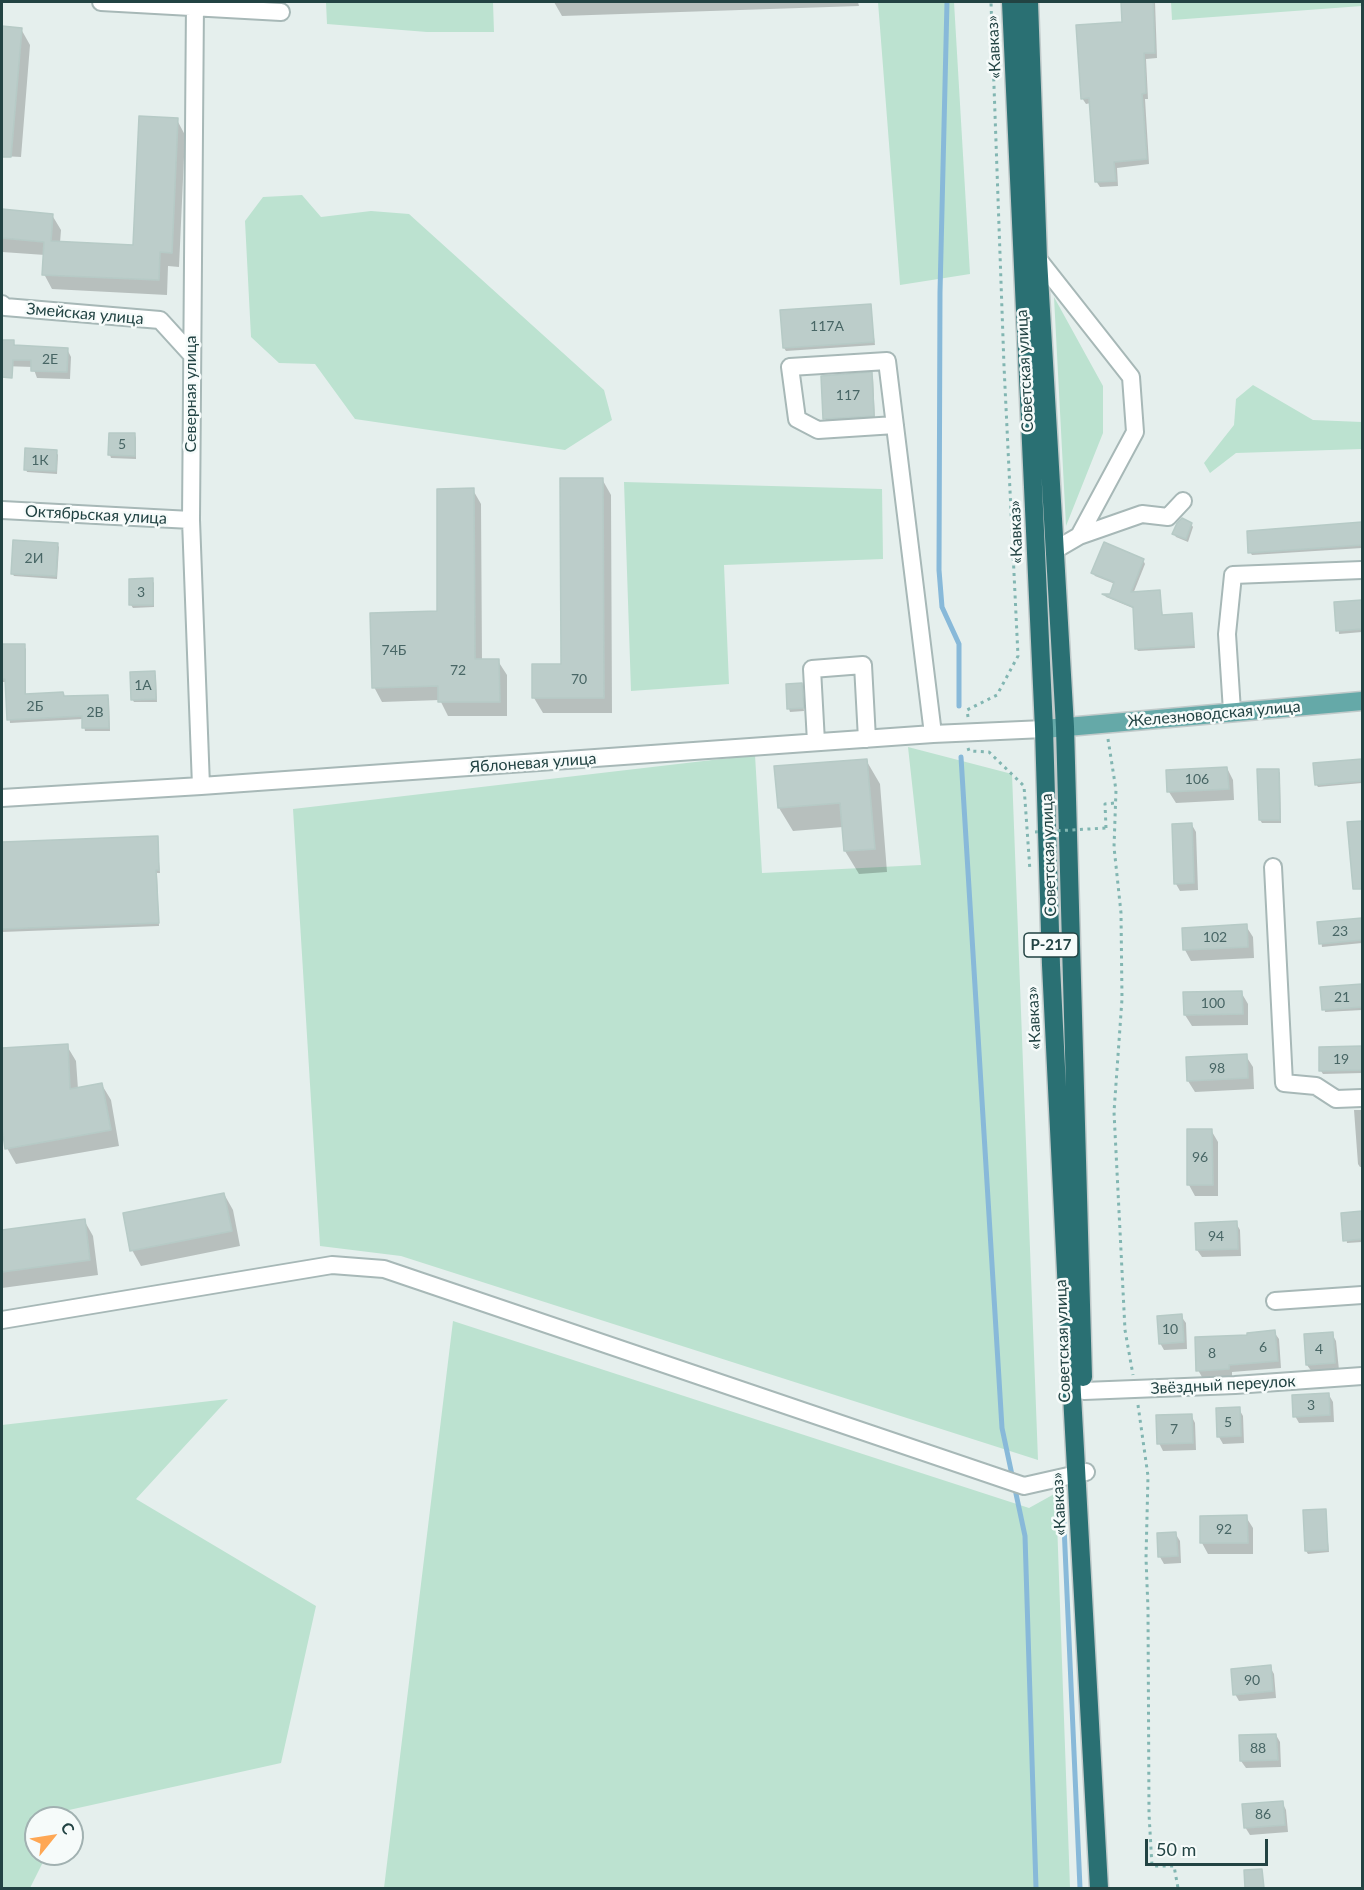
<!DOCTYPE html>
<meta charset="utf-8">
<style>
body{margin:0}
#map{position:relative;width:1364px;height:1890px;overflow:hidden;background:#e5efed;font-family:Lato,sans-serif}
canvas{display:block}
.frame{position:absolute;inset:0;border:3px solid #224343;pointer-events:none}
.north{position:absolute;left:24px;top:1806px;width:60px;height:60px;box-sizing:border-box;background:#f6fbfa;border:2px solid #a1b1b1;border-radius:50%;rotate:60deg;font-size:16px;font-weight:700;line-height:24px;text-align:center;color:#224343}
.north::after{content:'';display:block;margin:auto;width:21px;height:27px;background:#fea754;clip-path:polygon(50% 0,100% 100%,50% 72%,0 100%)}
.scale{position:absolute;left:1145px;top:1839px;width:123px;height:27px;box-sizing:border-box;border:3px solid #224343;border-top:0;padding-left:8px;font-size:18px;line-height:21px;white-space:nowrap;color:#224343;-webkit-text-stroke:4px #f6fbfa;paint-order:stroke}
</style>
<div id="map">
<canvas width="1364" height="1890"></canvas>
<div class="frame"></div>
<div class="north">С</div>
<div class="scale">50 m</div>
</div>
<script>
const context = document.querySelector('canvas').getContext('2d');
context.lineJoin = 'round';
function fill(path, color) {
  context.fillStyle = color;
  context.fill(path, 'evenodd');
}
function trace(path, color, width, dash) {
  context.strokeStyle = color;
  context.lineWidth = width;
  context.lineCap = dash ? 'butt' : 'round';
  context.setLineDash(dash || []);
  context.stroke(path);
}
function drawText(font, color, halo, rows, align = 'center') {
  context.font = font + ' Lato,sans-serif';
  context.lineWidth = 5;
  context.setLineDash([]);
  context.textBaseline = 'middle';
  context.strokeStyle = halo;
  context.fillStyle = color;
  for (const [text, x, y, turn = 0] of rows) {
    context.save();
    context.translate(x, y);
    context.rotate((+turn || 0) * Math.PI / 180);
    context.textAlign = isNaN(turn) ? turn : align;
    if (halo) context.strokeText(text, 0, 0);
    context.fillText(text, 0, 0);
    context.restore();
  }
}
fill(new Path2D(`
 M326 2H493L494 32H427L327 24Z
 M878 2H954L970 274 900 285Z
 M1171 2H1362V6L1172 20Z
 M302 195 321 217 371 211 409 214 604 390 612 420 565 450 355 419 315 364 279 363 251 337 245 221 263 197Z
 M1054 297 1103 386V433L1066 526Z
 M1253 385 1313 420 1362 422V449L1236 453 1210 473 1204 463 1234 425 1236 399Z
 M624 482 882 489 883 559 724 565 729 684 631 691Z
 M908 747 1012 774 1038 1460 401 1256 320 1246 293 809 755 755 762 873 921 865Z
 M453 1321 1029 1508 1056 1493 1070 1888H384Z
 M228 1399 136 1499 316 1606 281 1763 69 1810 65 1818H36V1854H47L30 1888H3L2 1425Z`), '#bce2d0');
fill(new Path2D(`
 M554 2H858L859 6 562 16Z
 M1123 2H1155L1157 58 1146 59 1148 99H1145L1149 164 1117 168 1118 186 1100 187 1096 181 1091 103 1086 104 1082 98 1124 24Z
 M2 28 21 29 30 45 21 157 2 156Z
 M177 120 185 135 179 267 168 266 167 295 52 289 44 274 45 255 2 252V211L52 215 61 230 60 243 135 246Z
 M870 306 875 345 786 351 784 348 782 312Z
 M2 341 13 342 16 347 67 349 71 357 70 379 37 378 33 367 2 366Z
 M871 374 873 377 875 419 826 421 825 418Z
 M135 435 136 438V459L111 458 110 455Z
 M56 452 58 455 57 474 27 472 26 469Z
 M602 479 611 495 612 713H543L534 698 563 666Z
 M473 490 481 504 482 661H498L507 675V716H448L440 700 382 702 374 687 439 612Z
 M1191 524 1193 527 1188 542 1176 537 1174 534Z
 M1362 524V548L1252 555 1250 552 1248 532Z
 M57 544 59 547 57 579 14 576 12 573Z
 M1143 560 1145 564 1133 594 1159 592 1163 617 1191 614 1195 648 1138 651 1136 648 1135 609 1106 597 1105 595H1111L1115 584 1095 576 1093 573Z
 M152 580 154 583V607L133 608 131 605Z
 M1362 601V632L1339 634 1336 603Z
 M2 646H24L26 649V696H107L109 699 110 731H85L83 719 10 723 6 682H2Z
 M154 673 156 676 157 702H134L132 699Z
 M801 685 804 711 790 712 789 709Z
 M866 760 880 784 887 872 859 874 845 851 843 827 793 831 779 808Z
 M1361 760 1362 783 1318 787 1316 784Z
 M1227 768 1233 780 1234 800 1176 803 1169 792Z
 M1278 770 1280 773 1281 823H1262L1260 820Z
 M1362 822V878L1355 879 1348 823Z
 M1192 825 1196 832 1198 890 1180 891 1176 884Z
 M157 837 160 873H157L159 926 2 932V843Z
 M1362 920V943L1322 947 1319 924Z
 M1246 926 1253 937 1254 958 1191 961 1185 950 1183 930Z
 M1362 986V1010L1325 1012 1322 988Z
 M1241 992 1248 1004V1025L1192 1026 1185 1015Z
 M67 1046 76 1061 78 1089 102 1085 111 1100 119 1146 16 1164 7 1148 2 1119V1049Z
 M1362 1048V1073L1323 1074 1321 1071 1320 1049Z
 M1246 1056 1253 1067 1254 1089 1195 1092 1188 1081Z
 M1354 1110H1362V1167H1360L1358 1164Z
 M1211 1130 1218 1142V1196H1195L1189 1185Z
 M224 1194 233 1210 240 1246 141 1266 132 1250Z
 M1362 1213V1242L1347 1243 1343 1215Z
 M84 1220 93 1236 98 1275 2 1288V1231Z
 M1236 1223 1240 1230 1241 1256 1202 1257 1197 1250 1196 1224Z
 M1181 1316 1186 1323 1187 1349 1164 1350 1160 1343Z
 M1274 1332 1279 1339 1281 1368 1232 1372V1376L1202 1377 1198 1370 1249 1336Z
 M1332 1334 1336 1341 1339 1370 1312 1372 1307 1365Z
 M1329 1395 1333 1402 1334 1422 1299 1423 1295 1416Z
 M1239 1409 1243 1416 1244 1443 1223 1444 1219 1437Z
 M1191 1415 1195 1423 1196 1450 1163 1451 1159 1443Z
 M1325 1510 1329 1552 1308 1554 1306 1551Z
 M1246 1517 1253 1528V1554H1208L1202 1543Z
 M1175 1533 1180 1541 1181 1563 1164 1564 1160 1557Z
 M1270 1667 1274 1674 1276 1698 1239 1701 1235 1694Z
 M1276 1735 1280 1742 1281 1767 1246 1768 1241 1761 1240 1737Z
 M1282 1802 1286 1810 1288 1832 1250 1835 1245 1827Z
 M1262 1870 1264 1888H1246L1245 1871Z`), '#0003');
trace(new Path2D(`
 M947 2 940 292 939 570 942 607 959 644V706
 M961 757 1002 1428 1025 1536 1036 1888
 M1063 1503 1080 1888`), '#88b9d9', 5);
const building = new Path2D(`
 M1121 2H1153L1155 53H1144L1146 93 1142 94 1147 159 1114 162 1116 181 1095 182 1089 98 1081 99 1076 25 1122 22Z
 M2 26 22 28 11 157H2Z
 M139 116 178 118 172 253 160 252 159 280 42 275 44 242 2 238V209L53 214 51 241 133 245Z
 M871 304 874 342 783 348 780 310Z
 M2 340H14V345L68 348 67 372 31 371V360H13L12 378 2 377Z
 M872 372 874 416 823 419 821 376Z
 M109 433H135V456L108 455Z
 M25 448 57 450 56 471 24 470Z
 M560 478H603L604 698H532V664H561Z
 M474 488 475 659H499L500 702H438V686L372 688 370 613 437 611V489Z
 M1182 518 1192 523 1186 539 1172 534 1177 523Z
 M1362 522V545L1248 553 1247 531Z
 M13 540 58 543 56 576 11 574Z
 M1104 542 1144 559 1131 592 1160 590 1162 615 1192 613 1194 645 1135 649 1133 607 1102 594H1110L1114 582 1091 573Z
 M153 578V605H129V579Z
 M1362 600V629L1336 631 1334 602Z
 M2 644H25V694L63 692 64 696 108 695 109 728H82V716L7 720 5 679H2Z
 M155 671 156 699 131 700 130 672Z
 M802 683 804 708 787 709 786 684Z
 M867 759 875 849 844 851 840 803 778 808 774 766Z
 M1362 759V781L1315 785 1313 763Z
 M1227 767 1229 789 1167 792 1166 770Z
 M1257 769H1279L1280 820H1259Z
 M1362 821V889H1353L1347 822Z
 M1192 823 1194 883 1174 884 1172 824Z
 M158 836 159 870H156L159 923 2 929V842Z
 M1362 918V940L1319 944 1317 922Z
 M1247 924 1248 947 1183 950 1182 928Z
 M1362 984V1007L1322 1010 1320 987Z
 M1242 991 1243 1014 1184 1015 1183 992Z
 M68 1044 70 1089 102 1083 111 1130 5 1149 2 1127V1048Z
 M1362 1046V1070L1319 1071V1047Z
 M1247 1054 1248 1078 1187 1081 1186 1057Z
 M1187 1129H1212L1213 1185H1187Z
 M224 1193 232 1231 130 1251 123 1213Z
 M1362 1211V1239L1343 1241 1341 1213Z
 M85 1219 90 1260 2 1272V1230Z
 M1237 1221 1238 1249 1196 1250 1195 1223Z
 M1182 1314 1184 1342 1159 1344 1157 1316Z
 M1275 1330 1278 1361 1229 1365V1369L1196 1371 1195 1337 1247 1335V1333Z
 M1333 1332 1335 1363 1306 1365 1304 1334Z
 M1329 1393 1330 1415 1293 1417 1292 1395Z
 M1240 1407 1241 1436 1217 1437 1216 1408Z
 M1192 1414 1193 1443 1157 1444 1156 1415Z
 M1326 1509 1328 1550 1305 1551 1303 1510Z
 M1247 1515 1248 1543H1200V1516Z
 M1176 1532 1178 1556 1158 1557 1157 1533Z
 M1271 1665 1273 1691 1233 1695 1231 1669Z
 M1276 1734 1278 1760 1240 1761 1239 1735Z
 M1283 1801 1285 1825 1244 1828 1242 1804Z
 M1262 1869 1264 1888H1245L1244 1870Z`);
fill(building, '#bccdca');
trace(building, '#b6cac6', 1.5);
const minor = new Path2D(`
 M101 2 281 12
 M195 2 191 520 201 786
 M1038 259 1131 377 1135 432 1079 536 1055 550
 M2 304 5 307 160 320 191 354
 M895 425 818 430 797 419 790 367 887 361 933 734
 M2 510 191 520
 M1079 536 1142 514 1168 517 1183 501
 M1232 711 1227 634 1233 575 1362 570
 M816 742 812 669 863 665 867 739
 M2 798 201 786 933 734 1044 729
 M1273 867 1284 1083 1316 1086 1336 1099 1362 1098
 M1275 1301 1362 1295
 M2 1320 332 1265 384 1269 1024 1486 1086 1472
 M1084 1391 1235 1385 1362 1376`);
const major = new Path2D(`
 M1044 729 1362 701`);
const highway = new Path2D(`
 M1011 2 1044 729 1051 965 1072 1395 1099 1888
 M1029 2 1038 259 1065 727 1083 1377`);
trace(minor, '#a7b8b7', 20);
trace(major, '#c1caca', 21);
trace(highway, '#c1caca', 21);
trace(new Path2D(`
 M968 717 967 710 997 695 1018 656 1004 366 991 2
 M1108 739 1116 790 1114 847 1121 913 1122 999 1114 1112 1125 1330 1133 1375
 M968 748 969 751 989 752 1024 786 1030 871
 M1106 828 1105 804 1115 803
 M1138 1405 1148 1476 1146 1558 1148 1609 1149 1814 1152 1866H1174L1178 1888`), '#82b6b2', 3, [3, 4.5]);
trace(minor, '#fff', 16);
trace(major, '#65a9a8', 18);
trace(highway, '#2a7073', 18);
trace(new Path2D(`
 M1035 832 1106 828`), '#82b6b2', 3, [3, 4.5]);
drawText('14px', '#486665', null, [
 ["117А",827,326],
 ["2Е",50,359],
 ["117",848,395],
 ["5",122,444],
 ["1К",40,460],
 ["2И",34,558],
 ["3",141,592],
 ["74Б",394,650],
 ["72",458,670],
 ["70",579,679],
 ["1А",143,685],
 ["2Б",35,706],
 ["2В",95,712],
 ["106",1197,779],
 ["23",1340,931],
 ["102",1215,937],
 ["21",1342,997],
 ["100",1213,1003],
 ["19",1341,1059],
 ["98",1217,1068],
 ["96",1200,1157],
 ["94",1216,1236],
 ["10",1170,1329],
 ["6",1263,1347],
 ["4",1319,1349],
 ["8",1212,1353],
 ["3",1311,1405],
 ["5",1228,1422],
 ["7",1174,1429],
 ["92",1224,1529],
 ["90",1252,1680],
 ["88",1258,1748],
 ["86",1263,1814]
]);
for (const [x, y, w] of [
 [1051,945,54]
]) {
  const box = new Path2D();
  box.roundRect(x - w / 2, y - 12, w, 24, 4.5);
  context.fillStyle = '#f6fbfa';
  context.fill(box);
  trace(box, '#224343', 1.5);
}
drawText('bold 15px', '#224343', null, [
 ["Р-217",1051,945]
]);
drawText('16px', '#224343', '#f6fbfa', [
 ["«Кавказ»",994,47,-93],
 ["Змейская улица",85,314,5],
 ["Советская улица",1025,371,-93],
 ["Северная улица",191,394,-90],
 ["Октябрьская улица",96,515,3],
 ["«Кавказ»",1016,532,-92],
 ["Железноводская улица",1214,714,-5],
 ["Яблоневая улица",533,763,-4],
 ["Советская улица",1049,855,-92],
 ["«Кавказ»",1034,1018,-93],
 ["Советская улица",1063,1341,-92],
 ["Звёздный переулок",1223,1385,-3],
 ["«Кавказ»",1059,1504,-93]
]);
</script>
